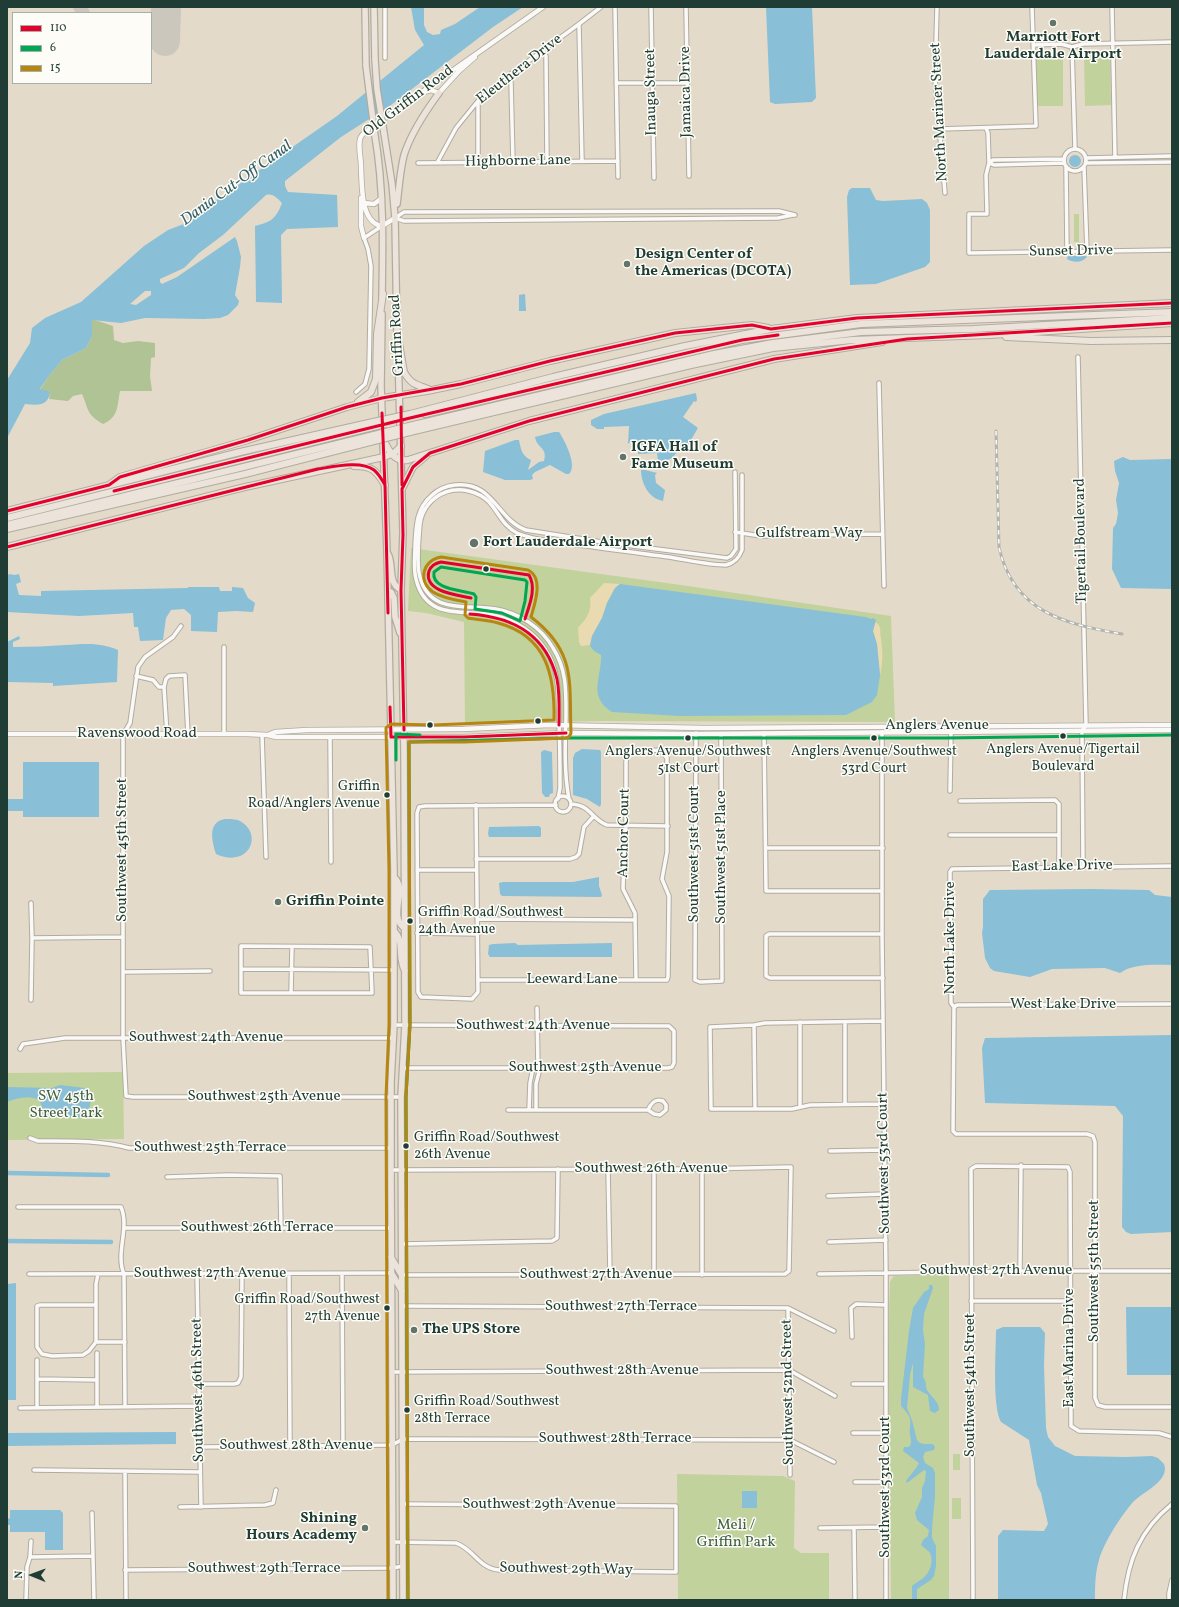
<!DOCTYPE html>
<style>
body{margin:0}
#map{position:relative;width:1179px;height:1607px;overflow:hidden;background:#e4dac9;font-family:Vollkorn,serif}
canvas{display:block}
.frame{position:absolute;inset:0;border:8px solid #1f3d34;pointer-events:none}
.legend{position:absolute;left:12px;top:12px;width:140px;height:72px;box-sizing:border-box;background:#fdfcf7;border:1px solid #a4b0a9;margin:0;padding:5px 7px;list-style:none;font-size:12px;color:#1f3d34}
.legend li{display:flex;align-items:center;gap:8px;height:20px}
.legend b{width:20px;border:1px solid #a4b0a9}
.north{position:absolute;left:12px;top:1555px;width:40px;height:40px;-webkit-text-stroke:3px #fdfcf7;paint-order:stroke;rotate:271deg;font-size:11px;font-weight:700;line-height:16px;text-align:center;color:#1f3d34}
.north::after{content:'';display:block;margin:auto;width:14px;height:18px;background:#1f3d34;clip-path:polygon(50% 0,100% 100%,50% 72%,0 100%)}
</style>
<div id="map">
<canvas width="1179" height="1607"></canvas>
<div class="frame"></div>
<ul class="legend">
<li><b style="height:5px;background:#e4002b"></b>110</li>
<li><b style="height:5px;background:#00a651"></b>6</li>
<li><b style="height:5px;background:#b68610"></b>15</li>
</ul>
<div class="north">N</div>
</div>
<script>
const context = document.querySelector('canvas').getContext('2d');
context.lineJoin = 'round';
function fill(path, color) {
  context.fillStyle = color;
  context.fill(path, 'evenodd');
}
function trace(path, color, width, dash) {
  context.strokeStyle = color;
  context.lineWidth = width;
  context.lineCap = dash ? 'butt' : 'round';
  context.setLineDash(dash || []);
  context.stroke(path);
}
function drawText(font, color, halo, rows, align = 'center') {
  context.font = font + ' Vollkorn,serif';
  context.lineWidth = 3;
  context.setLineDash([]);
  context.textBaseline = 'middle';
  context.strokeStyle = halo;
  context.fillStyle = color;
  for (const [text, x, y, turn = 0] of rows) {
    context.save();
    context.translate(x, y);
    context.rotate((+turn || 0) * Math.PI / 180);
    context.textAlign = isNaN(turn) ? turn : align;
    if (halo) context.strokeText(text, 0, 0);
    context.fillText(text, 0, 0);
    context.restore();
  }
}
fill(new Path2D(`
 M1088 51H1110L1111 105 1085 106 1084 53Z
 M1036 52H1060L1063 55V106H1037Z
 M1074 214H1079V242H1074Z
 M411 548 681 585 891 616 895 722 601 721 465 723 464 622 426 613 408 611Z
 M123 1072 124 1139 7 1140V1073Z
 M949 1275V1600H891L888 1349 890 1282 893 1277 895 1276Z
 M953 1454H960V1470H953Z
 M677 1474 783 1476 795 1481 794 1548 801 1553H829V1600H678Z
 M952 1498H961V1519H952Z`), '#c2d29c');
fill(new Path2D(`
 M92 319 113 326 114 340 123 343 138 341 155 343V357L151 358 150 376 152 391H120C117 406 119 417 103 424 86 414 89 410 82 394L73 396 68 401 49 399 50 393 40 390 48 377 62 360 86 348 92 336Z`), '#afc394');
fill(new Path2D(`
 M604 583 620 584 615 588 607 603 602 618 592 636 590 645 581 646 579 642 578 628C587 618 592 611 590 598Z
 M875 622C883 627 879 631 881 639 883 652 883 662 880 675L877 644 873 631Z`), '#eadab1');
fill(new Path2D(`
 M411 7H424V25L427 32 433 35 440 34 441 30 455 24 480 7H523L493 27 391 105 341 137 285 181V186L288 192 337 195 338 227 287 229 281 235 282 303 256 302 255 226C271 222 276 219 282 203 277 198 273 193 266 195L223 235 199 253 184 268 160 279V282L162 284 177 277 235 237 237 241 241 257 240 267 235 295 239 301 238 305 228 315 220 318 204 319 145 318 121 323 92 320V336L86 348 62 360 48 377 40 389 48 391 50 393C47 407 37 405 25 404L7 438V380L30 343 32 328 45 318 81 302 144 246 168 230 189 222 204 206 218 199 337 116 424 45 415 30ZM145 291H151V295L136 305 130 304Z
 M766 7H812L816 98 812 102 775 104 770 102Z
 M1069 161a6 6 0 1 1 12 0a6 6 0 1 1-12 0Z
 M852 188H870L876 200 883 201 922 199 927 203 930 210V262L925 267 876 284 850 285 847 197 849 190Z
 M1068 256H1086L1087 257C1081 263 1074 263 1067 259Z
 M525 294 526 311H519V295Z
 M696 393 697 400 696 402 694 401 683 417 698 428 688 445 678 451 672 458 667 460 658 461 657 453 638 454V451H637L641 446 633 439 628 444 629 426 604 427V429H597L591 425V420L604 414Z
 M554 432H559C565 441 578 466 569 474H566L550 465 535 472 532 475 533 479 530 480H505L483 472 485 451 515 440H519C521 450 522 456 531 460L528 470 539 462 544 461C548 447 537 449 535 437Z
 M1123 457 1130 460 1172 459V589L1121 588 1112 569 1113 528 1116 524 1118 513 1116 500 1119 483 1115 471 1114 461Z
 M641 469 657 473 655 475 656 483 665 490 663 501C648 498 641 483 641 469Z
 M10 574 14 575 19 574 21 582 16 584 19 595 41 596V591L188 588V587H219L220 591H232V587L243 588 248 598 255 603 253 612 236 611 218 612 217 632 191 631V615L184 609 171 610 166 618 163 640 140 641 138 627H134L133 613 79 616 7 612V575Z
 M620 584 866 617 871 619 873 618 876 620 873 631 877 644 880 675 877 695 872 702 846 715 680 716 612 712C587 696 602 678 601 655L594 651 590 646 592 636 602 618 607 603 615 588Z
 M19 636 20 639 13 642V647C31 647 49 646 66 645 86 644 98 642 118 650L117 682 53 686V683L7 682V642Z
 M582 749 600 750 601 752V804L600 807 587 799 573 795V758L575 753Z
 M544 750 552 752 553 793 550 794 549 797H545L542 793 541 752Z
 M23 762H99V817H23V811H7V799H23Z
 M225 819C229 819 236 819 240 821 264 834 249 869 216 854 212 841 207 822 225 819Z
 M539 826 541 828V836L540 837H489L488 834 489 827Z
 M599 877V886L602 895 601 897 502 896 500 894 499 883 503 882H573Z
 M1091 889 1149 890 1155 895 1172 897V965C1155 965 1135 963 1120 973L1105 968 1052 969 1030 977 994 971 990 968 985 958 982 933 983 927V899L990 890Z
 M515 943 518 945 612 943V957H490L488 954 489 945 493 944Z
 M1172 1035V1232L1131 1234 1126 1232 1122 1227 1123 1116 1115 1106 985 1103 982 1048 985 1038Z
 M60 1085 85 1088 89 1090C93 1100 90 1108 85 1117H48L44 1115 40 1101C30 1094 17 1098 7 1102V1087L52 1088Z
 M16 1283V1400H7V1284Z
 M929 1285H932L933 1288 924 1314 923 1330 925 1344 923 1377C927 1382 925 1385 927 1390 931 1397 939 1401 939 1410L935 1413 930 1411 928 1395 913 1387V1363L910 1375 907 1408 912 1420 917 1440 920 1443 924 1444H933L935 1447 934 1450 925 1452 923 1457 925 1463 933 1468 935 1473V1496L932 1529V1538L936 1546V1566L934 1576 931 1580 917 1589V1600H912V1586C915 1583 919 1581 922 1579 930 1573 934 1562 930 1553 928 1550 924 1548 921 1545L923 1540 928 1536 929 1530 917 1520 915 1513 922 1497V1488L925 1481 926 1471 924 1470 907 1483 906 1481 916 1468 919 1463 903 1451 904 1447H909C912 1443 911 1440 910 1435 909 1419 915 1421 901 1406V1399L909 1331 913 1308 924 1292 929 1289Z
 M1126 1307H1172V1375H1127Z
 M1003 1327H1040L1045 1333 1044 1366 1046 1428 1048 1437 1055 1446 1075 1456 1126 1457 1152 1456 1158 1458 1164 1464C1170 1481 1144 1491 1133 1502 1121 1516 1104 1542 1099 1560 1095 1573 1095 1587 1095 1600H998V1536L1003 1530 1044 1531 1048 1524 1041 1493 1037 1485 1029 1440 1001 1422C992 1406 996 1351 996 1330Z
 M176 1432V1444L7 1446V1433Z
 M742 1491H757V1508H742Z
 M10 1510H60L63 1513V1550H45V1532H10V1525H7V1519L10 1518Z`), '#89bfd7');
trace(new Path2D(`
 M7 1173 108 1175
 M7 1241 111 1242`), '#89bfd7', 4.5);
trace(new Path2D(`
 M79 7 84 13
 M151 29 157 22 165 7`), '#cbc7bc', 12);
trace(new Path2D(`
 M165 41 166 7`), '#cbc7bc', 30);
const minor = new Path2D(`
 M385 7V58
 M615 7 618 177
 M651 7 654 178
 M686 7 689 176
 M937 7 935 79 945 193
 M1112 7 1115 157
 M579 24 582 161
 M1033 45 1061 44 1072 47 1083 44 1172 42
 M1072 47 1075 149
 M542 51 546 56 547 162
 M508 76 511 82 513 162
 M616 83H687
 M478 101V162
 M986 128 988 133 989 163 986 175 987 214H969V253L1172 250
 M940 129 1036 126 1032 7
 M1064 160a11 11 0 1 1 22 0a11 11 0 1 1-22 0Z
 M1086 158 1172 156
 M418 163 618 161
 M437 163 456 128 478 101 508 76 579 24 601 7
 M989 163 994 165 1064 163
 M989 163 993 160 1064 159
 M1086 163 1172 162
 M1066 167 1067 251
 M1084 167 1087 251
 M395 218 404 212 779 211 795 215
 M395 218 404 221 778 218 793 215
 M1078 357 1086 725 1082 731 1083 866
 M879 383 884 586
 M356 392 365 384 369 369 371 266 368 249 364 238 382 226
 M735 532 761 536 882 534
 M181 626 173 637 145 657 138 667 130 723 123 735V1038L126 1096 133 1097H401
 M224 647V734
 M136 676 153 680 159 687H164L166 679 169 676 185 675 188 735
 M164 687 167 735
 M882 732V934L886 1273V1600
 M696 733 695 980 700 982 722 981 721 734
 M764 733 766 891H882
 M262 735 266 857
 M330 738 331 862
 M1037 766 1082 767
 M950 791 951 732
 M555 804a8 8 0 1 1 16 0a8 8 0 1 1-16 0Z
 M558 799 560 788C560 767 560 746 559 725 558 698 561 672 545 649 533 631 514 620 493 615 463 609 426 621 416 579 413 568 415 557 415 546 416 527 416 509 431 496 438 489 446 486 455 485 494 481 496 519 526 530L602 542 727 558 731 556 736 549 735 472
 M569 799C564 773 565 744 566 717 566 692 567 670 553 648 541 627 519 613 496 609 467 604 430 615 420 577 416 565 419 537 420 524 422 509 432 497 446 492 460 487 478 491 489 502 499 513 503 526 517 533 533 540 553 541 570 544 603 548 636 553 669 557 688 560 708 565 726 565 735 563 739 558 742 550V475
 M960 801 1055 800 1059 804V867
 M571 804C591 805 591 819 607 825L668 826
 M476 805 478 992 472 999 421 997 418 992 417 813 419 807 425 806 556 805
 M950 835H1059
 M766 848H883
 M476 859H570L576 857 579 854 584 827 594 816
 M417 870H476
 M477 919 634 920
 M417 933 478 934
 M882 934H769L766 936V976L770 978H883
 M32 938 123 937
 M241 946 370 947 372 993H241Z
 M241 969 394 970
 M123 972 210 971
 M478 980H667L668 977 669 896 662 879 667 852V758L660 750 630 752 627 755 626 762V826L624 855 623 889 635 913 636 980
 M291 993 292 947
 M31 1000 32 938 31 903
 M954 1007 953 1131 956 1134H1087L1093 1136 1095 1142V1398L1098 1405 1105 1407H1172
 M954 1007 951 1003 950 872 952 869 1172 866
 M954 1007 957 1005 1172 1004
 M537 1008 538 1069
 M883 1021 765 1023 754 1025 710 1027 711 1109H792L810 1105 884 1104
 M800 1022V1106
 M845 1022V1104
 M394 1025 669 1026 674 1031V1063L672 1067 668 1068H402
 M754 1025 755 1109
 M20 1049 23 1044 65 1038H394
 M508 1110H648L654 1114 660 1115 666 1110V1105L663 1101C655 1098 651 1103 648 1110
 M529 1110 530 1083 533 1068
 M536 1110V1084L540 1068
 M30 1138 38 1141C69 1141 99 1140 129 1148H391
 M830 1151 885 1150
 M608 1169 610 1274
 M654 1169V1275
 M702 1169V1275
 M391 1170 702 1169 791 1167 789 1271 785 1274 402 1275
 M167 1177 228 1175 280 1176 281 1229
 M828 1196 885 1194
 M18 1207H121C130 1228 115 1253 124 1274L125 1407
 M124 1228H391
 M829 1242 886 1240
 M402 1244 552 1241 557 1238 558 1169
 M1020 1271 1021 1165
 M29 1274 391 1273
 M197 1274 201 1507
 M289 1274 290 1446
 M342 1274 343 1446
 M819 1274 1020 1271H1172
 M971 1301H1070
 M96 1305H40L37 1306V1347L42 1354 52 1356 83 1355 89 1351 96 1342V1284L98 1274
 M402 1306 788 1308 834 1331
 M788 1308 790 1475
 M852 1337 851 1308 856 1304 886 1305
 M96 1342H125
 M392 1372 789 1370 835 1396
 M37 1379 97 1380
 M199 1384H234L238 1383 241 1377 242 1274
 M853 1384H886
 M97 1407V1353
 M20 1408 199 1406
 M37 1408V1360
 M853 1433H886
 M200 1447 392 1445 403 1439 790 1440 834 1462
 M34 1470 200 1472
 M125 1471 126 1600
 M855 1482H886
 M180 1507 265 1505 273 1503 276 1490
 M92 1513 94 1600
 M820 1528 886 1527
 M854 1528 855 1600
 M392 1542 456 1543C474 1549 478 1568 499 1570L676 1572V1506L403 1504
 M30 1557 93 1556
 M125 1570 393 1568 403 1566
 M26 1600 27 1567 30 1557 31 1541
 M973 1600 971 1169 976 1166 1068 1167 1070 1172 1071 1426 1079 1431 1159 1433 1172 1437
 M1124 1600C1128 1560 1140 1530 1172 1504
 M1169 1600V1593L1172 1580`);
const tertiary = new Path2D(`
 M424 92 431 90 439 93 459 71 475 57
 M361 198V226L364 238
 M364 203 374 204 382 198
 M395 218 382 226C360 223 362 184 361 167 361 158 358 147 360 139 361 135 365 132 368 130L543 7
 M7 734H247L268 735 276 737H464L566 733 696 734 1172 730
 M268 735 275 732 307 730 463 729 550 725 704 728 1172 725`);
const primary = new Path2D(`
 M365 7 366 66
 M374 7 375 60
 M384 133 392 184 395 218 397 336
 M375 136C384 189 383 244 382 297
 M397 204C399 188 400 171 404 155 411 133 425 112 439 93
 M382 314 381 386 387 552 394 870V1025L391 1082V1170L393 1600
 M398 353 403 532 401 590 404 751 405 1025 401 1097 403 1600
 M388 554C394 565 387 583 401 590
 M388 591 391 592 394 598 395 617 400 633
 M394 877C408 889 388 916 404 928
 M394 931C405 941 397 958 405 971
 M391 1257 401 1274
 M392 1274 402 1291`);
const motorway = new Path2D(`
 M397 332 404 372C412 386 417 384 430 390
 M1006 337 1091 341 1172 340
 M358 402 371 392 376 379 377 334 383 294
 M410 414 553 377 685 346 771 329 857 318 1172 303
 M425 414 742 340 861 324 1172 312
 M409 426 714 354 773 343 861 332 973 329 1172 318
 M410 432 691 365 773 348 852 340 990 335 1172 323
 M383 439C389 451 394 462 408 460L529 421 774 359 882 342
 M354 466C372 466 376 470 385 485
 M109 485 120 477 248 440 347 407 382 398 427 391 461 384 550 361 675 333 752 325 768 328
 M402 489 413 467 426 456
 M7 511 240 452 373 422
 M7 518 373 427
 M7 525 374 435
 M7 529 245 474 374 441
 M7 547 245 487 384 457 394 453 401 446`);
trace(minor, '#b0aca0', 5.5);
trace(tertiary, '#b0aca0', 6);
trace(primary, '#b0aca0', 8);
trace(motorway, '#b0aca0', 8);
trace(minor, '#fbf9f7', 3.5);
trace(tertiary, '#fbf9f7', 4.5);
trace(primary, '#ece3db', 5.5);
trace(motorway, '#ece3db', 6);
const rail = new Path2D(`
 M996 431 999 547C1013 612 1065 624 1122 634`);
trace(rail, '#b2b4b0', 3);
trace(rail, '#fdfcf7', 1.5, [4.5]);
const primaryBridge = new Path2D(`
 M375 60 377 89 384 133
 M366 66 375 136`);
const motorwayBridge = new Path2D(`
 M373 422 410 414
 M373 427 385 424
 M374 435 409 426
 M374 441 410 432`);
trace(primaryBridge, '#b0aca0', 8, []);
trace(motorwayBridge, '#b0aca0', 8, []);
trace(primaryBridge, '#ece3db', 5.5);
trace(motorwayBridge, '#ece3db', 6);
trace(new Path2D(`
 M401 407 402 485
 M382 413 385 487
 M114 491 410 418 742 340 778 335
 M7 511 109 485 120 477 248 440 347 407 382 398 461 384 550 361 675 333 752 325 771 329 857 318 1172 303
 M7 547 318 469C332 467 361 460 374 470 379 474 382 480 385 485L388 613
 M471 598C458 595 423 592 429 571 431 566 436 563 441 562L529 575C537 588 529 606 525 619
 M470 614C513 617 546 634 557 679 560 694 559 710 559 725
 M390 707 391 737
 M404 730 401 590 403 535 402 489 413 467 430 453 529 421 774 359 907 339 1172 323
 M391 737H464L566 733`), '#e4002b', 3);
trace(new Path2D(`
 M441 567 525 580 527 582 525 601 520 621 502 613 475 609 476 597 474 594C462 590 431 590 434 572Z
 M396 760V734L420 735
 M408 1600 406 1097 410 1025 409 742 566 738H945L1172 735`), '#00a651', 3);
trace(new Path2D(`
 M388 1600 386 1097 389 1025V870L386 728 391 724 433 725 554 720C555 676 547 636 498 623 488 620 478 620 468 618L465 615 466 602C455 600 442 598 433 592 417 581 423 560 441 557L528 570C544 578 535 603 531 617 577 652 569 683 571 733L569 737 566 738 464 742H409L410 1025 406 1097 408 1600`), '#b68610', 3);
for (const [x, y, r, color] of [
 [1053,23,4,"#647468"],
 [627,264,4,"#647468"],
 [623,457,4,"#647468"],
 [474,543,5,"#647468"],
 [486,569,3.5,"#1f3d34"],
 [538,721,3.5,"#1f3d34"],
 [430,725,3.5,"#1f3d34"],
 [1063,736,3.5,"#1f3d34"],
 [688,738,3.5,"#1f3d34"],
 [874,738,3.5,"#1f3d34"],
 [387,795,3.5,"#1f3d34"],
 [278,902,4,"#647468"],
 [410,921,3.5,"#1f3d34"],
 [406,1146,3.5,"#1f3d34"],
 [387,1308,3.5,"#1f3d34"],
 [414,1330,4,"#647468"],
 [407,1410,3.5,"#1f3d34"],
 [365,1528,4,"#647468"]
]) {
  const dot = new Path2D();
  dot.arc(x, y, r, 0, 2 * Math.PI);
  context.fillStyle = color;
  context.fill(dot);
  trace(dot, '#fdfcf7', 1.5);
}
drawText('14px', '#1f3d34', '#fdfcf7', [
 ["Anglers Avenue/Tigertail",1063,750],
 ["Boulevard",1063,767],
 ["Anglers Avenue/Southwest",688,752],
 ["51st Court",688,769],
 ["Anglers Avenue/Southwest",874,752],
 ["53rd Court",874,769],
 ["Griffin",380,787,"right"],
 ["Road/Anglers Avenue",380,804,"right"],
 ["Griffin Road/Southwest",418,913,"left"],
 ["24th Avenue",418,930,"left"],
 ["Griffin Road/Southwest",414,1138,"left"],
 ["26th Avenue",414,1155,"left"],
 ["Griffin Road/Southwest",380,1300,"right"],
 ["27th Avenue",380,1317,"right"],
 ["Griffin Road/Southwest",414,1402,"left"],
 ["28th Terrace",414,1419,"left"]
]);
drawText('bold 15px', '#1f3d34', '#fdfcf7', [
 ["Marriott Fort",1053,38,"center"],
 ["Lauderdale Airport",1053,55,"center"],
 ["Design Center of",635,255],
 ["the Americas (DCOTA)",635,272],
 ["IGFA Hall of",631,448],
 ["Fame Museum",631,465],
 ["Fort Lauderdale Airport",483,543],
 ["Griffin Pointe",286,902],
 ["The UPS Store",422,1330],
 ["Shining",357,1519,"right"],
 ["Hours Academy",357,1536,"right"]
], 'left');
drawText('15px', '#1f3d34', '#fdfcf7', [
 ["Eleuthera Drive",520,70,-38],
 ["Inauga Street",652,92,-91],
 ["Jamaica Drive",687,92,-91],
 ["Old Griffin Road",409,102,-37],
 ["North Mariner Street",940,112,-93],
 ["Highborne Lane",518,162,-1],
 ["Sunset Drive",1071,252,-1],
 ["Griffin Road",398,335,-93],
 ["Gulfstream Way",809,534],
 ["Tigertail Boulevard",1082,541,-91],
 ["Anglers Avenue",937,726],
 ["Ravenswood Road",137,734],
 ["Anchor Court",625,833,-89],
 ["Southwest 45th Street",123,850,-90],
 ["Southwest 51st Court",695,854,-90],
 ["Southwest 51st Place",722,857,-90],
 ["East Lake Drive",1062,867,-1],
 ["North Lake Drive",951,938,-90],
 ["Leeward Lane",572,980],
 ["West Lake Drive",1063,1005],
 ["Southwest 24th Avenue",533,1026],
 ["Southwest 24th Avenue",206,1038],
 ["Southwest 25th Avenue",585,1068],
 ["Southwest 25th Avenue",264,1097],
 ["Southwest 25th Terrace",210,1148],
 ["Southwest 53rd Court",885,1163,-91],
 ["Southwest 26th Avenue",651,1169],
 ["Southwest 26th Terrace",257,1228],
 ["Southwest 27th Avenue",996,1271],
 ["Southwest 55th Street",1095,1271,-90],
 ["Southwest 27th Avenue",210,1274],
 ["Southwest 27th Avenue",596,1275],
 ["Southwest 27th Terrace",621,1307],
 ["East Marina Drive",1070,1348,-90],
 ["Southwest 28th Avenue",622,1371],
 ["Southwest 54th Street",971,1385,-90],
 ["Southwest 46th Street",199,1390,-91],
 ["Southwest 52nd Street",789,1392,-91],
 ["Southwest 28th Terrace",615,1439],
 ["Southwest 28th Avenue",296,1446],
 ["Southwest 53rd Court",886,1487,-90],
 ["Southwest 29th Avenue",539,1505],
 ["Southwest 29th Terrace",264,1569],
 ["Southwest 29th Way",566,1570,1]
]);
drawText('15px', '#416145', '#fdfcf7', [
 ["SW 45th",66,1097],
 ["Street Park",66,1114],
 ["Meli /",736,1526],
 ["Griffin Park",736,1543]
]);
drawText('italic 16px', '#336067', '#fdfcf7', [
 ["Dania Cut-Off Canal",237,184,-36]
]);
</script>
